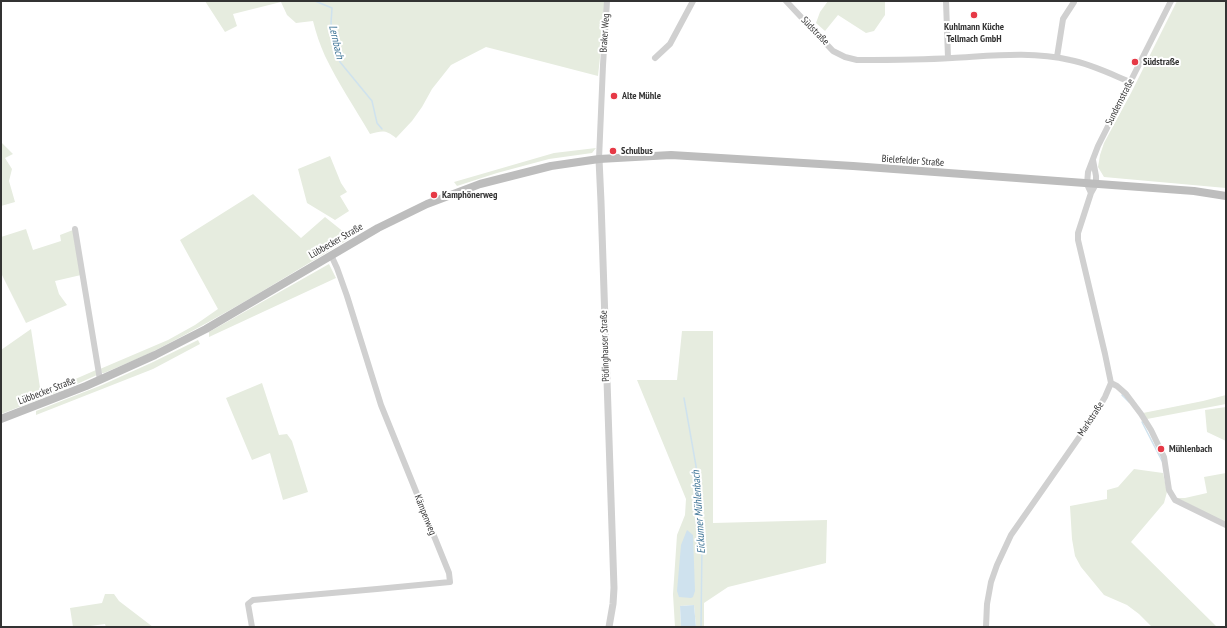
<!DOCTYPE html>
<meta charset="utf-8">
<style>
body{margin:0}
#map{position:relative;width:1227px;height:628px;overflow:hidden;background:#fff;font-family:"PT Sans Narrow",sans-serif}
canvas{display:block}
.frame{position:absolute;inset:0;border:2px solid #333;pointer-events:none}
</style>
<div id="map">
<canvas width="1227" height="628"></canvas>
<div class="frame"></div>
</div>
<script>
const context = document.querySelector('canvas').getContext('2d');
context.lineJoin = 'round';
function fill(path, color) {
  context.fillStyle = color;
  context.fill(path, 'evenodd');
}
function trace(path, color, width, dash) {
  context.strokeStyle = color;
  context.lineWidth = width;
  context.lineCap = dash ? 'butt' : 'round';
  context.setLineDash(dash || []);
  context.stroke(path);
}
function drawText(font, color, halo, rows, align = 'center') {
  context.font = font + ' "PT Sans Narrow",sans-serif';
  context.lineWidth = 4;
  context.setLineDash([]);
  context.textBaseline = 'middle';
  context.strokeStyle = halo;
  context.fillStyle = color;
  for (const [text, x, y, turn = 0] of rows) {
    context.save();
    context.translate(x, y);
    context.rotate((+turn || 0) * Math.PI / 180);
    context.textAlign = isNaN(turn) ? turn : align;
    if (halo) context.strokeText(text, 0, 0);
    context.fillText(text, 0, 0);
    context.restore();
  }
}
fill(new Path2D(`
 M205 1H606L598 76 486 47 451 65 432 89 422 107 412 121 396 138C385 129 382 131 370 134 355 108 338 83 325 56 320 45 316 33 313 21L296 23 287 15 281 2 233 14 237 26 225 32Z
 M828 1H885V15L874 31 866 33 838 15 825 31 816 23 820 12Z
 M1177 1H1226V188L1104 177 1098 167 1100 155 1104 143 1131 93Z
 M1 142 13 154 5 158 12 169 9 181 15 202 1 206Z
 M596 148 592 153 549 159 497 173 457 186 454 182 554 153Z
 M330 156 341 183 347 192 340 196 349 211 335 220 307 203 298 169Z
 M253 194 301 238 325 217 345 233 349 239C286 277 223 316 158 349 140 358 122 365 104 373H102L100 369 168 340 195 325 218 309 180 240Z
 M26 229 33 250 61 241 60 235 73 230 81 275 55 281 59 294 67 305 26 323 1 273V237Z
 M329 264 336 278 209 337V332Z
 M31 329 41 394 96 370 97 375 66 389 1 414V350Z
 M682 331H713V523L827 520 826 563 728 587 704 603V627H696L694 605 680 606 681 627H675L673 594 677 535 685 515 686 499 637 380H677Z
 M198 340 200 344 153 369 36 415V411L102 385 151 363Z
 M262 383 279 435 287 434 292 441 308 492 283 500 270 453 252 460 226 398Z
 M1226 395V404L1147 419 1143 413 1203 401Z
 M1226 407V441L1207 432 1205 410Z
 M1134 469 1163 473 1167 492 1164 503 1131 542 1217 627H1152L1139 614 1127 605 1104 595 1081 567 1075 556 1072 539 1070 506 1107 499V490L1118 487Z
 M1226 473V523L1177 498H1185L1207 493 1204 477Z
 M105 594H114L119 601 153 627H106L105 624 83 627H73L70 608 102 603Z`), '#e6ecdf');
fill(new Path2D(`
 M687 530 693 535 695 591 693 597 691 598 679 597 677 591 681 545Z
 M694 605 696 627H681L680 606Z`), '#cfe2ee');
trace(new Path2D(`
 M315 1 332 8 331 23 336 52 340 62 372 101 377 123 382 129
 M1122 395 1129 402
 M684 398 696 466 702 543 701 627
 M1142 422 1162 461`), '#cfe2ee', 1.5);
trace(new Path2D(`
 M786 1 833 51 845 57 857 60C888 60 920 60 952 58 991 56 1032 51 1070 60 1091 64 1111 74 1130 82
 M946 1 948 58
 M1057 57 1063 19 1074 2
 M655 58 670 44 693 1
 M599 159 603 65 607 1
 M1091 193 1087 184 1088 172 1098 146 1171 1
 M75 229 100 380
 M1111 383 1117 386 1126 394 1141 414 1151 430 1164 457 1169 490 1175 500 1226 525
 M252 627 248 604 253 600 377 589 450 582 449 573 381 405 347 296 337 268 331 255
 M986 627 987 604 991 582 997 565 1011 535 1092 419 1105 397 1111 383 1105 354 1078 240V233L1091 193 1096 184V176L1093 160`), '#d0d0d0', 6);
trace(new Path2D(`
 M599 159 601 202 614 588 613 604 609 627`), '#d0d0d0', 7);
trace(new Path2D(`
 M1 419 86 386 155 355 206 329 378 228 427 204 480 184 551 166 599 159 671 155 853 166 1194 191 1226 196`), '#bdbdbd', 8);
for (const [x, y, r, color] of [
 [974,15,4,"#e63946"],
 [1135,62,4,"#e63946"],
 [614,96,4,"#e63946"],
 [613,151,4,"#e63946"],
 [434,195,4,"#e63946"],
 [1161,449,4,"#e63946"]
]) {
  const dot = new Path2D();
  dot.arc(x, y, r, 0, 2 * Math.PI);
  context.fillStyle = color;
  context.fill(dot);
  trace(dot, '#fff', 1.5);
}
drawText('bold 10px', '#333', '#fff', [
 ["Kuhlmann Küche",974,27,"center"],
 ["Tellmach GmbH",974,39,"center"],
 ["Südstraße",1143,62],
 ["Alte Mühle",622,96],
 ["Schulbus",621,151],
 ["Kamphönerweg",442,195],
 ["Mühlenbach",1169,449]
], 'left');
drawText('10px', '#333', '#fff', [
 ["Südstraße",815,31,46],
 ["Braker Weg",605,33,-86],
 ["Sundernstraße",1120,102,-63],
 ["Bielefelder Straße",913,161,4],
 ["Lübbecker Straße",336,241,-30],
 ["Pödinghauser Straße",605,346,-92],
 ["Lübbecker Straße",47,391,-21],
 ["Markstraße",1091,419,-57],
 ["Kämpenweg",425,515,68]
]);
drawText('italic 11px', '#3f7597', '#fff', [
 ["Lernbach",336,42,77],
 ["Eickumer Mühlenbach",699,512,-94]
]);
</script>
